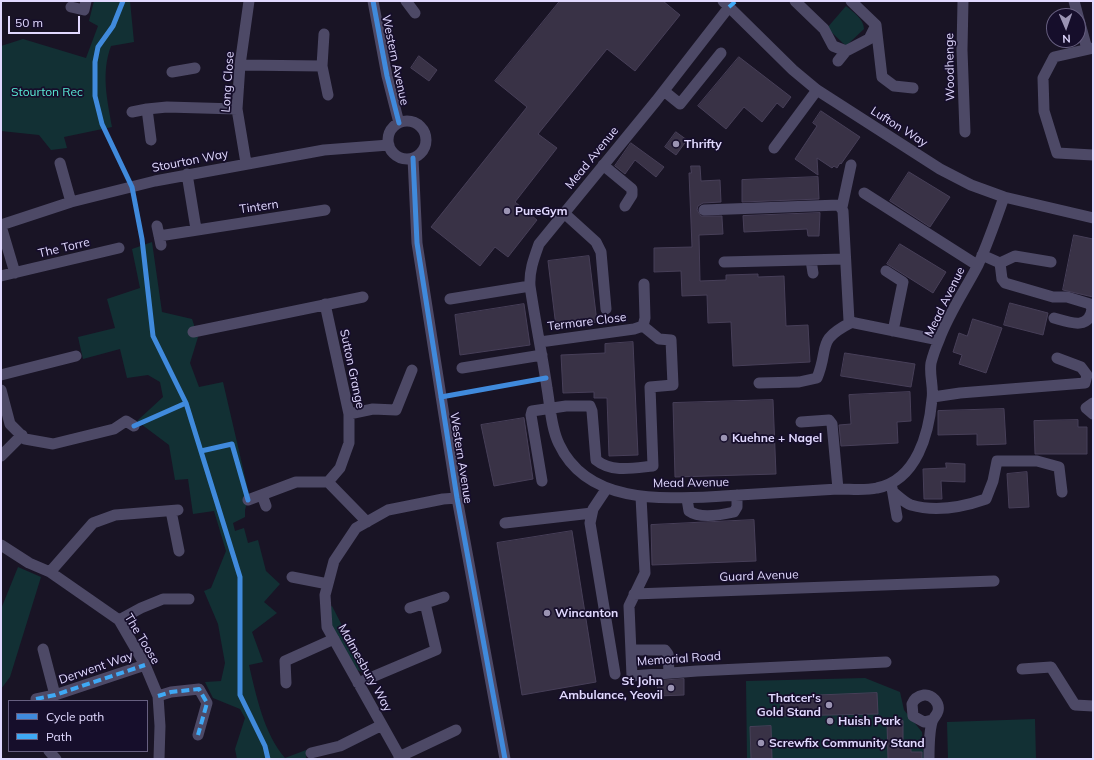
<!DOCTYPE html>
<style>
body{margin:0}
#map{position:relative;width:1094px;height:760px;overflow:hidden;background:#191425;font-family:Mulish,sans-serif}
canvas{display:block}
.frame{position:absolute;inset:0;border:2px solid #e1d9ff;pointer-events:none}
.legend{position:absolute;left:8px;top:700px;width:140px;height:52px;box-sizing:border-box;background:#160e2b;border:1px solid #675f80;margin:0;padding:5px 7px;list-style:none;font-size:12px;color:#e1d9ff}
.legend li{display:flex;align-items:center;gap:8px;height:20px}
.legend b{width:20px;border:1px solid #675f80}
.north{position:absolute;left:1046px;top:8px;width:40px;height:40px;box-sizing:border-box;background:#160e2b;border:1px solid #675f80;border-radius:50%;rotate:178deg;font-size:11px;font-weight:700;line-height:16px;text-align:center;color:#e1d9ff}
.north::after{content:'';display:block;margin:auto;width:14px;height:18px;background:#9b94b3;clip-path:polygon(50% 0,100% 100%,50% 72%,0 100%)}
.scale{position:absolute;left:8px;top:16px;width:72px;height:18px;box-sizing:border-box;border:2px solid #e1d9ff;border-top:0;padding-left:5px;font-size:12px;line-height:14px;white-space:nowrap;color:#e1d9ff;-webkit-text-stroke:3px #160e2b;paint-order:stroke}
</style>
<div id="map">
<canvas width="1094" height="760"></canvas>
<div class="frame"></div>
<ul class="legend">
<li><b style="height:5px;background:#408adc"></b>Cycle path</li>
<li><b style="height:5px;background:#3fa9f5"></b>Path</li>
</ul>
<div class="north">N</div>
<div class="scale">50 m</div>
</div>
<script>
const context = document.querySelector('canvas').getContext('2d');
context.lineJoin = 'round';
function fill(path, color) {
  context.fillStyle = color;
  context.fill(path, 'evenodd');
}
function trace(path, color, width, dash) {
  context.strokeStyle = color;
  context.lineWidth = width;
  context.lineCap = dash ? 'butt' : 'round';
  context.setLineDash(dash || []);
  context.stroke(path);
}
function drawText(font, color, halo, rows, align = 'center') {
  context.font = font + ' Mulish,sans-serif';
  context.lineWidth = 3.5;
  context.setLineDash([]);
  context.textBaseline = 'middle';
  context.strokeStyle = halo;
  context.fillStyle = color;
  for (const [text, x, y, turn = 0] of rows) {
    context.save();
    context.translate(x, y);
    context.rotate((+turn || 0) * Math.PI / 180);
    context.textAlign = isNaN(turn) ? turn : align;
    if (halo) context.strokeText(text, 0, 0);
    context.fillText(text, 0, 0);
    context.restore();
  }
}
fill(new Path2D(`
 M94 1H130L134 42 111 46C101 73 107 99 112 127L64 137 67 148 51 150 39 135 1 131V46L23 39 86 58 98 26 89 21Z
 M846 6C853 12 864 19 864 29L846 46 827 28Z
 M152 242 162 312 192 319 198 337 190 363 199 387 223 382 249 494 245 510V517L233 523 235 531 244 528 248 543 258 540 266 571 280 584 264 602 277 613 252 632 263 662 249 665C256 695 264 734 285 758L306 750V759H237L235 749 245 718 240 709 213 698 205 682 221 681 225 663 218 624 204 591 211 588 226 551 214 511 193 514 188 479 175 480 169 445 137 421 163 397 160 382 148 375 127 378 120 349 83 359 78 337 115 328 107 299 140 288 132 249Z
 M18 567 41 577 10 677 1 689V609Z
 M332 606 367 674 355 669 332 626 330 607Z
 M865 678 900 692 904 710 922 732 924 759H747L746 681Z
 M1035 719 1036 759H948L947 722Z`), '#123034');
const building = new Path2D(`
 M560 1H663L680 15 635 71 607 49 538 134 557 148 515 202 537 220 508 257 495 247 480 266 431 227 527 107 495 81Z
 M419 56 437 70 429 81 411 68Z
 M739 57 791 97 783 108 777 103 762 122 744 107 726 129 698 106Z
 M821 111 860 137 841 164 840 163 837 168 834 166 832 168 817 158 818 175 795 159 817 126 813 123Z
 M676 132 687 140 676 155 665 147Z
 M631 143 664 167 656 177 635 160 625 174 615 166Z
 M691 166H700L701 181 720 180 721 202 703 203 698 206 697 210 701 216H722V218L723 234 699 235 700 281 726 280V275L758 274V277L784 276 786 326 808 325 810 362 733 366 731 322 708 323 707 295 682 296 681 271 654 272V248L692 247 689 173H691Z
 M909 172 950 197 930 227 890 201Z
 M818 177 819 199 742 202V180Z
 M820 213 819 236H808L807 229 744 232 743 216Z
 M1074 235 1093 239V297L1063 290Z
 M900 244 946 272 933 293 887 264Z
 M589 256 597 322 556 327 548 261Z
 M1010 303 1048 313 1043 335 1004 325Z
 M524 304 530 345 460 355 455 315Z
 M973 319 1002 328 986 373 959 364 962 355 953 352 959 333 967 336Z
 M633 342 638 455 609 456 607 398H594V392L563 393 561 355 605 353V344Z
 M845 353 915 364 911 387 841 376Z
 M910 392 911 421 897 422 898 443 841 446 839 425 851 424 849 395Z
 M773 400 776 474 675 477 673 403Z
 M1004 409 1006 444 977 445V434L938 435V411Z
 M524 418 533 479 494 486 481 425Z
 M1078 420V427H1087V454H1035L1034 421Z
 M946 463 965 464V482L941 481 942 499H924L923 469 946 468Z
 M1027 472 1029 507 1009 508 1007 474Z
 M754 520 756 561 652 565 651 525Z
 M572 531 596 682 522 695 497 543Z
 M684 679V695L658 696 657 681Z
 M877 693 878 714 781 716 780 697Z
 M903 721V741L911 742V752H922V759H888L887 722Z
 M771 726 772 759H751L750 727Z`);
fill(building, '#393246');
trace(building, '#473f58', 1);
trace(new Path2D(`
 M373 1 387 76 399 123
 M406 1 415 13
 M723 1 793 70 817 90 940 169 971 185 1004 197 1093 218
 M795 1 824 29 833 46 846 51 869 39 876 25
 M851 1 876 25 882 77 894 86 913 88
 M963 1 962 50 965 132
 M1074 1 1078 16
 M71 7 84 10 86 1
 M729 7 656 101 539 244C534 258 529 271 530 286 535 320 542 354 547 388 550 405 551 428 559 444 588 506 666 499 723 496 761 494 800 491 838 489 851 489 864 491 877 488 917 480 929 433 932 399 934 387 929 375 931 363 933 355 936 347 939 340 949 313 965 290 978 265 988 243 996 220 1004 197
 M1078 16 1087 49
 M324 34 322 66 328 95
 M1093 48 1054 57 1043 78 1044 111 1057 153 1093 155
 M838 61 846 51
 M240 65 322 66
 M172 72 195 68
 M664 91 680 104 721 53
 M132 112 147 109
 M388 140a19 19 0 1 1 38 0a19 19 0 1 1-38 0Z
 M151 140 147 109 167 107 237 109
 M774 148 817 90
 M413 158 417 243 457 498 505 759
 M60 163 71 202
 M246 163 237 109 240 65 249 1
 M603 165 632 189V195L625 206
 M187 174 196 229
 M864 193 977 265
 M842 207 851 165
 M704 210 839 205 843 211 849 321 855 323 939 340
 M564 213 596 242 601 252 606 309
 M1 225 71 202 155 181 324 150 389 145
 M1 226 15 273
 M157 226 161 245
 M159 236 325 210
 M982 255 1000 263 1015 256 1051 262
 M811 260 813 273
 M724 262 845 259
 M1000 263 1002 279 1005 283 1053 297H1067L1090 304 1092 309C1089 331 1068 322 1054 318
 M886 271 903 282 893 331
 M1 276 119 248
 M450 299 530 286
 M325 304 349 414V443L340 468 328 482
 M193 332 363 297
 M540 342 634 329 643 326 645 318 644 284
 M462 368 542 355
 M1 375 76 356
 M759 383 799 382 817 378C830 346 815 341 852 322
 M1 390 10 424 25 439 53 444 114 429 126 421 134 426
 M933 397 960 393 1085 383 1087 375 1081 367 1057 358
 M1093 403 1086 408 1093 414
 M349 414 373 409 396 410 412 370
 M801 422 829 420 832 424 838 489
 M1 456 22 435
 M542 481 531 415 532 411 566 406H590L592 411 596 460C612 473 634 468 653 466L650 387 673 385 671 340 659 339 643 326
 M607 488 593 509 590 523 615 674
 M892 488 897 517
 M893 492C898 496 905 503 911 505 935 512 963 507 986 499L993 481 997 461H1037L1059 467 1062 492
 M262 495 266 506
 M641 497 645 573 629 606 632 676 697 671 886 662
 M687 499 689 511C700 519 721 515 734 512L737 507V495
 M248 500 296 482H328L367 522
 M171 511 179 551
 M505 523 592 513
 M1 545 29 563 50 572 119 620 145 665 158 696 160 726 159 759
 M50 572 93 523 115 515 178 510
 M292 577 328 584
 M634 594 994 581
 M410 608 444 597
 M119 620 141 608 163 599H189
 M43 649 55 695
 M631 650H665L668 654 669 673
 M1022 669 1051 667 1075 705 1093 706
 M286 683 285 661 334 639
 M358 683 436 650 425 603
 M158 696 171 692 199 689 207 703 198 735
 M36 699 55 695 145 665
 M49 751 56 759
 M311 753 340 746 382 725
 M399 757 456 730
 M401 759 327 627 325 595 334 561 356 528 388 510 443 499 457 498
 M929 759C929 747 929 733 932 722 933 718 937 715 938 711 940 703 932 694 924 695 918 696 914 699 912 704L913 716 924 722 932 720`), '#4d4966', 11);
trace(new Path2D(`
 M729 7 736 1
 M158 696 171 692 199 689 207 703 198 735
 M36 699 55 695 145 665`), '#3fa9f5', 4, [8, 4]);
trace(new Path2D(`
 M123 1 113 26 98 47 95 62V96L102 124 132 187 142 239 153 336 186 403 240 577V695L265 746 268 759
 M373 1 387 76 399 123
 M413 158 417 243 457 498 505 759
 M441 397 546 378
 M134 426 186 403
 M201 451 232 444 248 500`), '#408adc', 5);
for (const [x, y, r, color] of [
 [676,144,4,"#9b94b3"],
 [507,211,4,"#9b94b3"],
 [724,438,4,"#9b94b3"],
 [547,613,4,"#9b94b3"],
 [671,688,4,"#9b94b3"],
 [829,705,4,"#9b94b3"],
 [830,721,4,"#9b94b3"],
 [761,743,4,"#9b94b3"]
]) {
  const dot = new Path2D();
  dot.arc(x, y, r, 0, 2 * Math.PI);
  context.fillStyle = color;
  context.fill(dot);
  trace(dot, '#160e2b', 1.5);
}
drawText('12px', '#e1d9ff', '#160e2b', [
 ["Western Avenue",395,60,78],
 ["Woodhenge",950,67,-91],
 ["Long Close",228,82,-86],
 ["Lufton Way",899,127,32],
 ["Mead Avenue",592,158,-51],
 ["Stourton Way",190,161,-11],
 ["Tintern",259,207,-8],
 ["The Torre",64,248,-13],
 ["Mead Avenue",945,302,-64],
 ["Termare Close",587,322,-7],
 ["Sutton Grange",352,369,78],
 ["Western Avenue",461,458,81],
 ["Mead Avenue",691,483,-1],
 ["Guard Avenue",759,576,-2],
 ["The Toose",142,639,59],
 ["Memorial Road",679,659,-4],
 ["Derwent Way",96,668,-19],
 ["Malmesbury Way",365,668,61]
]);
drawText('12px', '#59ebd5', '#160e2b', [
 ["Stourton Rec",47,92]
]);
drawText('bold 12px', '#e1d9ff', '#160e2b', [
 ["Thrifty",684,144],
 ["PureGym",515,211],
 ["Kuehne + Nagel",732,438],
 ["Wincanton",555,613],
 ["St John",663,681,"right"],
 ["Ambulance, Yeovil",663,695,"right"],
 ["Thatcer's",821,698,"right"],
 ["Gold Stand",821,712,"right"],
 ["Huish Park",838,721],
 ["Screwfix Community Stand",769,743]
], 'left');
</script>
